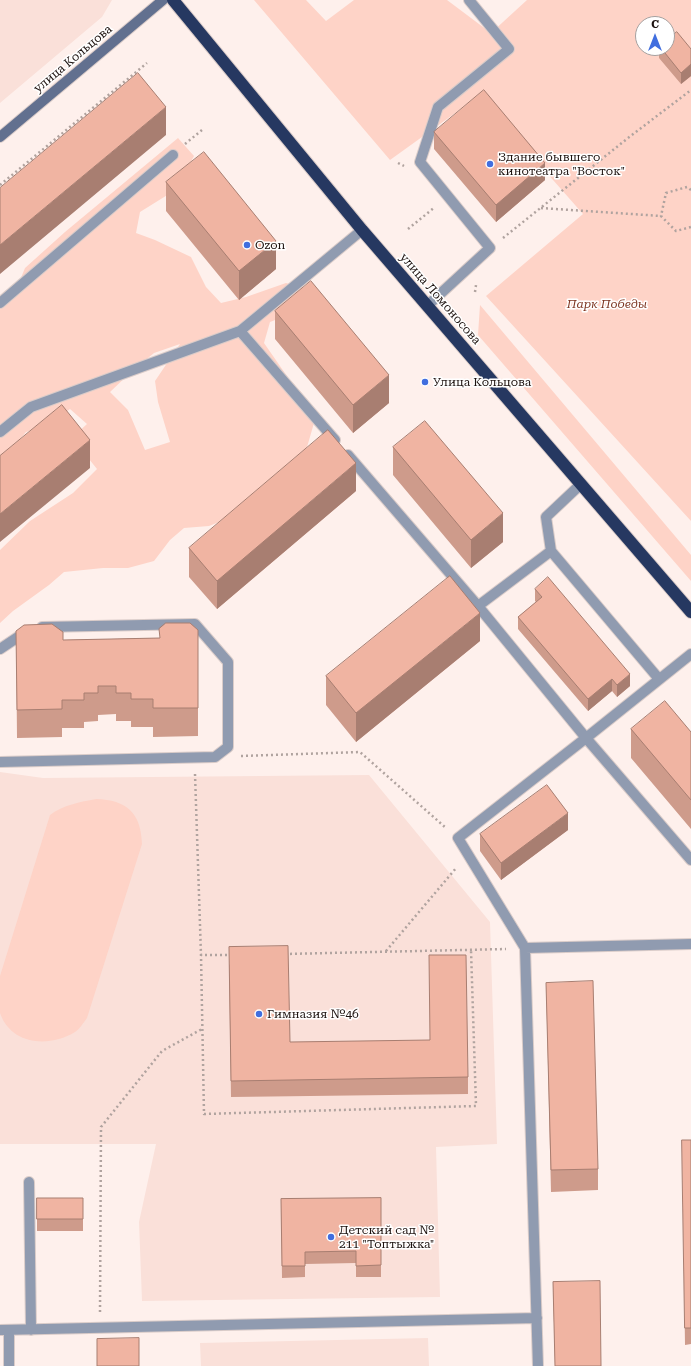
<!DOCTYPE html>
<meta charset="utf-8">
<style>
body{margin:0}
#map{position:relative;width:691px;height:1366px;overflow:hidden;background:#fef0ec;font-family:"Roboto Serif",serif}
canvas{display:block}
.north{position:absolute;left:635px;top:16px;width:40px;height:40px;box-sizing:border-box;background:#fff;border:1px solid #a5a09f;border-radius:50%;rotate:0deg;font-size:11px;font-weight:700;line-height:16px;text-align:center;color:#1d120f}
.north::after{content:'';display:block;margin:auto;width:14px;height:18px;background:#406edf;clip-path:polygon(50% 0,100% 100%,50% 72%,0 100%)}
</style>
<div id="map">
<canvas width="691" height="1366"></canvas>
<div class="north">С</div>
</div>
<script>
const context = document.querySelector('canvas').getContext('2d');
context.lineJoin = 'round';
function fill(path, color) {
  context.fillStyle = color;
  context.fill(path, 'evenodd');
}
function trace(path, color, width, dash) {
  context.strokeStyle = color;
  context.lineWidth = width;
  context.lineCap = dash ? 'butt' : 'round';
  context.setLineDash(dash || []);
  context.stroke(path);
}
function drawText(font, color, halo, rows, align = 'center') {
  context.font = font + ' "Roboto Serif",serif';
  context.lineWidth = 3;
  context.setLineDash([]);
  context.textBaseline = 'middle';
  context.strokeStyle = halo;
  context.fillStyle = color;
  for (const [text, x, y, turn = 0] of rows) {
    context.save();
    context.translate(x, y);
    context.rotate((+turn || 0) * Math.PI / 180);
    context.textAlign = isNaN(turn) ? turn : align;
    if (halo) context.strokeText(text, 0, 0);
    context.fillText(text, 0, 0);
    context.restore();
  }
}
fill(new Path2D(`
 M0 0H112L102 17 0 103Z
 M0 772 43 778 369 775 490 922 497 1144 436 1147 440 1297 142 1301 139 1222 156 1144H0Z
 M428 1338 429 1366H201L200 1343Z`), '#fae0d9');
fill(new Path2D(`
 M254 0H306L326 21 354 0H447L491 33 527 0H691V521L486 296 583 214 479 96 390 160ZM643 24H667V48H643Z
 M178 138 194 156 177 189 140 212 136 233 155 240 191 257 206 287 221 303 246 297 286 283 311 290 301 310 270 322 264 343 289 379 307 399 314 423 305 454 234 516 209 526 184 528 170 540 154 561 128 568H103L64 572 49 585 13 611 0 623V550L30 521 73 493 97 469 85 454 75 435 87 424 70 409 49 425 26 432 0 465V303L18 285 25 268 65 232ZM180 344 155 381 158 402 170 442 145 450 128 410 110 392 130 373 154 353Z
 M480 305 691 555V581L478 335Z
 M96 799C127 800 141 813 142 844L87 1018C83 1023 80 1029 75 1032 49 1048 11 1045 0 1013V976L50 815C63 805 80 802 96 799Z`), '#fed3c7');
const lane = new Path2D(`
 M0 303 173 155
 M427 306 490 248 420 162 438 107 509 49 469 0
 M240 331 362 230
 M0 432 31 407 240 331 335 440
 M348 455 478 606 586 738 458 838 525 948 538 1366
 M581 484 546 517 551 551 659 679
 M478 606 551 551
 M0 649 27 631
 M691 654 586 738 691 860
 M0 762 215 757 228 747V662L195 624 42 627
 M525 948 691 944
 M29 1182 31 1330
 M0 1330 537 1318
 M9 1330V1366`);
const secondary = new Path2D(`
 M0 137 163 0`);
const highway = new Path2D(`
 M173 0 362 230 691 612`);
trace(lane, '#daccc9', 12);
trace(secondary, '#daccc9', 12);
trace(highway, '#daccc9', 14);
trace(new Path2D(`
 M185 144 202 130
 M398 163 404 166
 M0 185 147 63
 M691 190 687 187 666 193 661 216 676 231 691 227
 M541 208 661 216
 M408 229 435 207
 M503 238 628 138 691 90
 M475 292 476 285
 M241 756 360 752 446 828
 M195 774 201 955
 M386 951 457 867
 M285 954 506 949
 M232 955H201L204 1114 476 1106 471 950
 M100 1312 101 1127 162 1051 202 1029`), '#b0a39f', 2.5, [2, 3]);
trace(lane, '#909bb0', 10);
trace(secondary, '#62708f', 10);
trace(highway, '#263861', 12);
fill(new Path2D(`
 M659 48 691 49V76L681 84 659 58Z
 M434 132 545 180 496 222 434 149Z
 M166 182 276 269 239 300 166 211Z
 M275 311 389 403 353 433 275 339Z
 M393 447 503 542 471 568 393 475Z
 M356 491 217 609 189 577V548Z
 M535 589 630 686 617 697 612 691 588 711 518 629V617L536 602 535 601Z
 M198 630V736L153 737V727H131V721H116V714L98 715V721L84 722V728H62V737L17 738 16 631 63 640 159 638Z
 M480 641 356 742 326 705V676Z
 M631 729 691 732V829L631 758Z
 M568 830 501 880 480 851V834Z
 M229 964 290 1042 468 1077V1094L231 1097Z
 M546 983 598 1169V1190L551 1192Z
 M682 1140H691V1344L685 1345Z
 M37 1198H83V1231H37Z
 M381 1198V1277H356V1263L305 1264V1277L282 1278 281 1199Z
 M553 1282 601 1366H555Z`), '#ce9b8b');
fill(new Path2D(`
 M691 64V76L681 84V73Z
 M166 107V135L0 274V245Z
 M545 163V180L496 222V205Z
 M276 241V269L239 300V271Z
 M389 375V403L353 433V405Z
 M90 440V468L0 542V514Z
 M356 463V491L217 609V581Z
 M503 513V542L471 568V540Z
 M480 613V641L356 742V713Z
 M630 674V686L617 697V685Z
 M612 679V691L588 711V699Z
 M568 813V830L501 880V863Z`), '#a87e71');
const building = new Path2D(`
 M677 32 691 49V64L681 73 661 48H667V40Z
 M138 73 166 107 0 245V188Z
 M484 90 545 163 496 205 434 132Z
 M204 152 276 241 239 271 166 182Z
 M311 281 389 375 353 405 275 311Z
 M62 405 90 440 0 514V456Z
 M425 421 503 513 471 540 393 447Z
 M328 430 356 463 217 581 189 548Z
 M450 576 480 613 356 713 326 676Z
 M548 577 630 674 617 685 612 679 588 699 518 617 542 597 535 589Z
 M166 623H190L198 630V708H153V699H131V693H116V686H98V693H84V700H62V709L17 710 16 631 24 625 52 624 63 632V640L160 638 159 629Z
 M665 701 691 732V800L631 729Z
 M547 785 568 813 501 863 480 834Z
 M288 946 290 1042 430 1040 429 955H466L468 1077 231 1081 229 947Z
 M593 981 598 1169 551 1170 546 983Z
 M682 1140H691V1328H685Z
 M37 1198H83V1219H37Z
 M381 1198V1265L356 1266V1251L305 1252V1266H282L281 1199Z
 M600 1281 601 1366H555L553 1282Z
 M139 1338V1366H97V1339Z`);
fill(building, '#f0b4a2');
trace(building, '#a87e71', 1);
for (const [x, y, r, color] of [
 [490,164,4,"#406edf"],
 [247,245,4,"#406edf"],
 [425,382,4,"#406edf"],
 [259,1014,4,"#406edf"],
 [331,1237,4,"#406edf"]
]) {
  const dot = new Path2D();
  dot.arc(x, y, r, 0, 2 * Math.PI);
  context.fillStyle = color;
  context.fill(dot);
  trace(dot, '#fff', 1.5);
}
drawText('12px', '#1d120f', '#fff', [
 ["улица Кольцова",73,59,-40],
 ["улица Ломоносова",440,299,49]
]);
drawText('12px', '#1d120f', '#fff', [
 ["Здание бывшего",498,157],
 ["кинотеатра \"Восток\"",498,171],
 ["Ozon",255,245],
 ["Улица Кольцова",433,382],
 ["Гимназия №46",267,1014],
 ["Детский сад №",339,1230],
 ["211 \"Топтыжка\"",339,1244]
], 'left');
drawText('italic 12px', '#7e3622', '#fff', [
 ["Парк Победы",607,304]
]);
</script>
